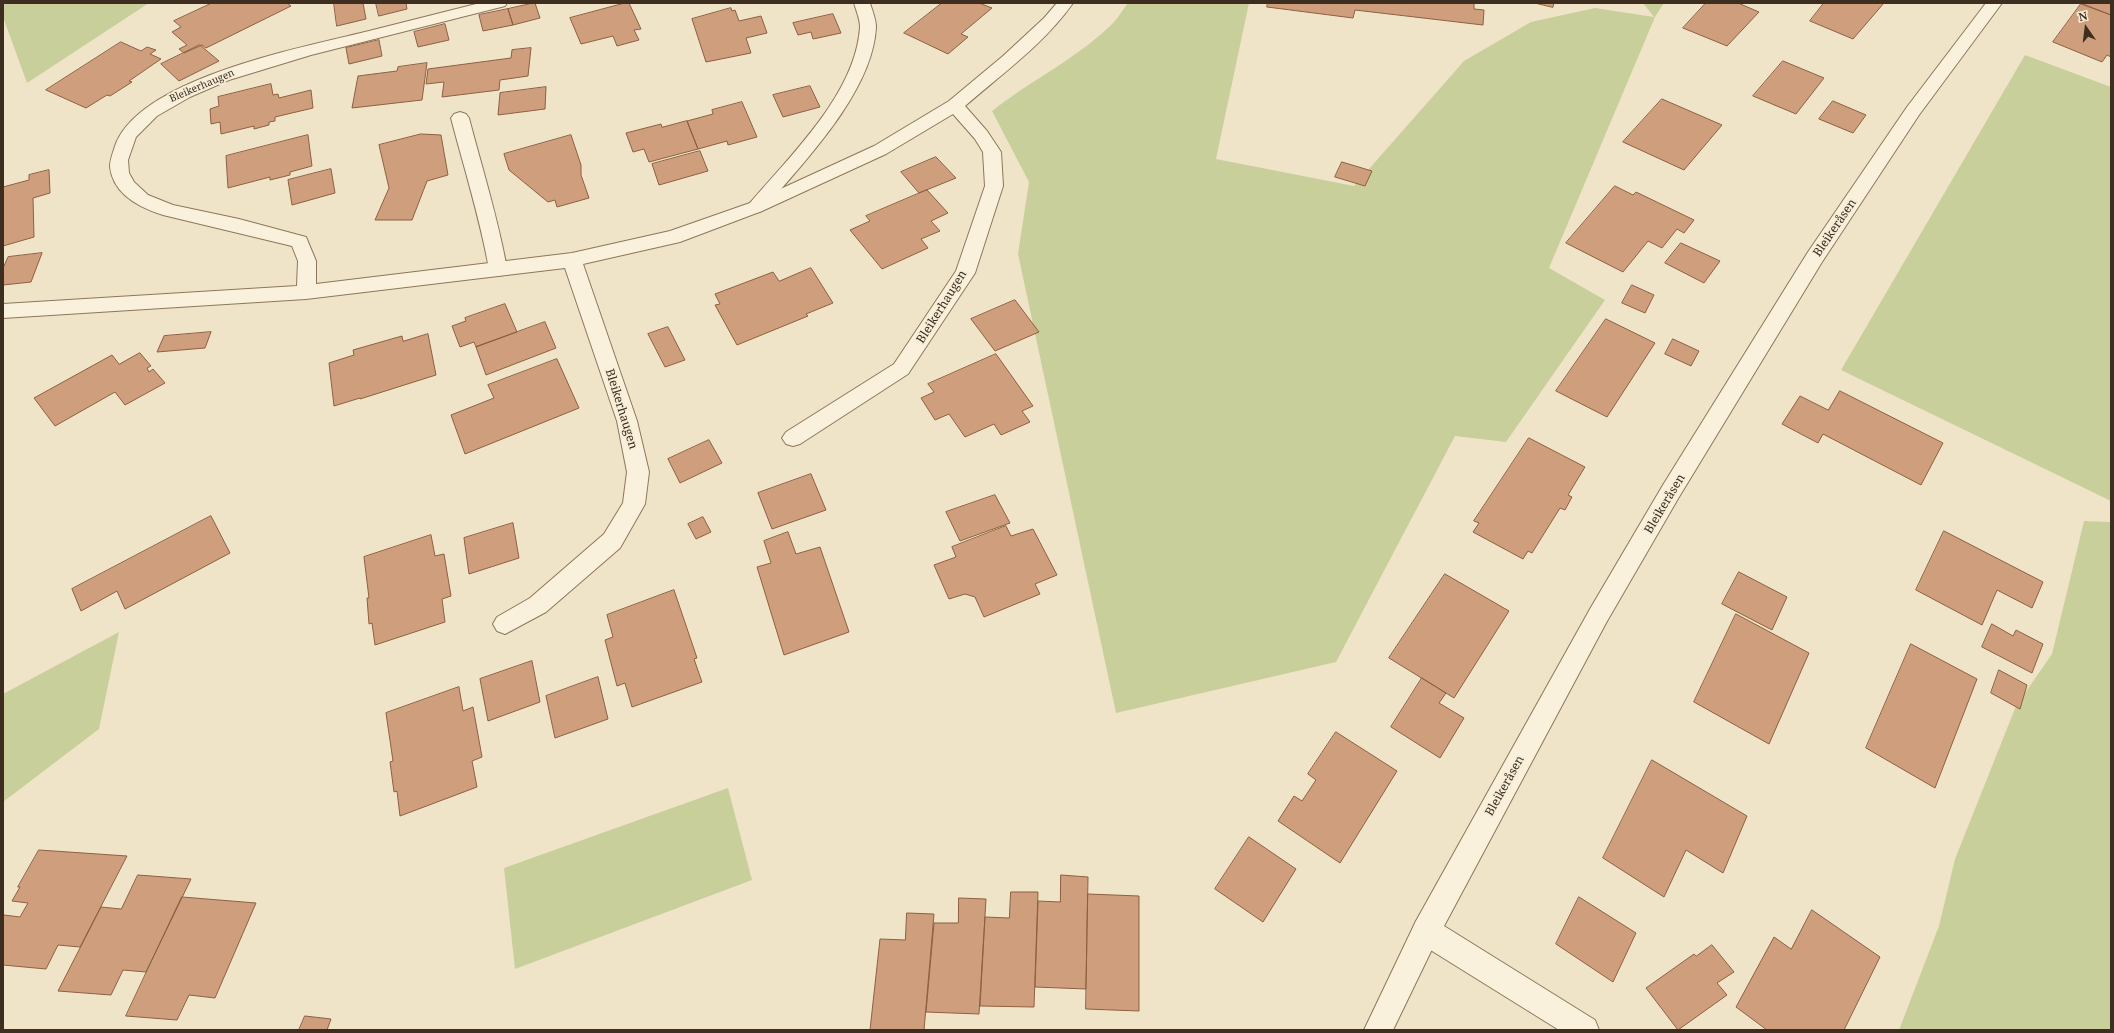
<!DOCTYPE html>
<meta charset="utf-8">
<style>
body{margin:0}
#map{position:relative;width:2114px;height:1033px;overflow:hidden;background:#f0e4c8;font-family:"Noto Serif",serif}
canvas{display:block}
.frame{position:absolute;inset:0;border:4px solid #3d2e20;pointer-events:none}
.north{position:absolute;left:2066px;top:8px;width:40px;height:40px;-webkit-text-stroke:3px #f7eed8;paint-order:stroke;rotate:346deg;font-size:11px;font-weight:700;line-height:16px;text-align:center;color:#3d2e20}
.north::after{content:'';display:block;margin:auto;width:14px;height:18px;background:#3d2e20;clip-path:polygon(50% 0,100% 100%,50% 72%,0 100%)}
</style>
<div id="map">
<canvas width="2114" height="1033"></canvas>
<div class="frame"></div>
<div class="north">N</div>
</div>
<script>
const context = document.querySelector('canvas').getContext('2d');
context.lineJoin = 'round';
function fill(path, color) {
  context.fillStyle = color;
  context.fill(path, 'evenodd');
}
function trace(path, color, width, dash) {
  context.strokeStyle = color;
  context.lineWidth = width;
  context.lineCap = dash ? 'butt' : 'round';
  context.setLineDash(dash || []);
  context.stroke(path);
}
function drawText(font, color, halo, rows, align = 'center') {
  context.font = font + ' "Noto Serif",serif';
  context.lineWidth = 4;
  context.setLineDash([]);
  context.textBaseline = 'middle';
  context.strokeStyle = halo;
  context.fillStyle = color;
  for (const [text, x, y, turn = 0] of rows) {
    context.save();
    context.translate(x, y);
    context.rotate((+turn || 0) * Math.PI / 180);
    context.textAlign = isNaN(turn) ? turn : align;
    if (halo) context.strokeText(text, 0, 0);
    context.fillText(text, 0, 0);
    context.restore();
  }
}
fill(new Path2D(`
 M3 3H149L27 83 3 17Z
 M1128 3H1249L1216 159 1354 186 1464 61 1531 22 1595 8 1654 17 1643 3H1664L1655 17 1549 268 1605 300 1506 442 1455 436 1336 662 1116 713 1018 254 1029 182 992 111C1030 81 1074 60 1109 27 1116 21 1122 11 1128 3Z
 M2025 55 2111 87V501L1841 370Z
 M2084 521 2111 522V1030H1899L1939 926 1955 859 2016 706 2052 654Z
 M119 632 99 729 3 802V694Z
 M728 788 752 880 515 969 504 868Z`), '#c9cf9b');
const building = new Path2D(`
 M212 3H287L291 6 206 48 202 45 184 53 179 49 187 45 172 32 181 27 174 21Z
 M334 3H363L366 19 337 26Z
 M376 3H406L407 9 379 16Z
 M535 3 540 18 513 25 508 9Z
 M625 3H629L641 29 634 30 639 40 617 46 613 36 581 44 570 18Z
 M942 3H979L992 8 961 34 968 37 948 54 904 33Z
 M1268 3H1474V9L1484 10 1483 25 1355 10 1353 18 1267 7Z
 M1535 3H1554L1553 7Z
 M1706 3H1738L1759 12 1727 46 1683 28Z
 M1824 3H1884L1853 39 1810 21Z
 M2084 3H2111V15L2083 4Z
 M2081 4 2111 15V57L2107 55 2102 62 2053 42Z
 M731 8 732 11 735 10 739 21 761 16 767 33 746 38 751 53 706 62 692 19Z
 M508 9 513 25 483 31 479 15Z
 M833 14 841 33 813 39 811 32 798 35 793 23Z
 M445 24 449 40 418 47 414 32Z
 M379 40 382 56 349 64 346 48Z
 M121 42 141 51 147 47 156 50 150 54 161 59 129 81 132 82 110 96 107 95 86 108 46 90Z
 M200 45 219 61 179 81 161 64Z
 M531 48 528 76 500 80 499 90 442 97 444 82 426 84 428 69 511 58 512 50Z
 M1783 61 1824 78 1796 114 1753 96Z
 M427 63 422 100 352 108 358 76 397 71 398 67Z
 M271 84 273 95 278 94 279 98 311 90 313 108 275 117V121L269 122V125L254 129V126L221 134 220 122 211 124 210 109 219 106 218 97Z
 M810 86 820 107 783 117 773 95Z
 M546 87 545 109 498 115 500 93Z
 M1662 99 1722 125 1684 170 1623 142Z
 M1833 101 1866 115 1853 133 1819 119Z
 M742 102 757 137 728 145 727 141 698 149 687 121 713 114 712 110Z
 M687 121 698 149 649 162 644 149 633 152 626 133 661 124 662 127Z
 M421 134 441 135 448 175 427 181 412 220H375L389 188 379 145Z
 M308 135 312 166 290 172V175L270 180V177L228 188 226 156Z
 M571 135 581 165V175L589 198 557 207 555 200 548 202 509 170 504 154Z
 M700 151 708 171 659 185 652 164Z
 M936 157 956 178 919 193 901 172Z
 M1342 162 1372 171 1365 186 1335 177Z
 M331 169 335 193 292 205 288 180Z
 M49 170 50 193 33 198 34 237 3 246V187L29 180V175Z
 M1615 186 1633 195 1636 192 1694 220 1684 233 1677 229 1662 248 1648 241 1623 272 1566 243Z
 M927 190 948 213 931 221 940 231 921 239 928 248 882 269 850 230 870 221 866 216Z
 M1681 243 1720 261 1704 283 1665 263Z
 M42 253 31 282 3 285V268L8 257Z
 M811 268 833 303 806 314 808 316 737 345 715 305 720 304 715 294 773 272 779 281Z
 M1632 285 1654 295 1645 313 1622 303Z
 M1015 300 1039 332 995 351 971 319Z
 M505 304 517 332 476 347 474 342 460 347 452 326 466 321 465 318Z
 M1606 319 1655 343 1607 417 1556 391Z
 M545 322 556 348 486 375 476 347Z
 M668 327 685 360 665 367 648 334Z
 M211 332 205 348 157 352 164 336Z
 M428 334 436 375 360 399V398L334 406 329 363 354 355 353 350 402 336 403 341Z
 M1673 339 1699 351 1691 366 1665 354Z
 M140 353 151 366 147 368 149 372 153 369 165 383 125 405 115 392 55 426 34 398 112 355 119 364Z
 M996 354 1033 406 1022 411 1030 422 1001 435 994 424 965 437 949 414 935 420 921 398 934 392 928 384Z
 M557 359 579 408 465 454 451 415 494 398 488 385Z
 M1840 391 1943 443 1921 485 1823 434 1818 443 1782 424 1800 396 1828 410Z
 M1529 438 1585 467 1568 495 1572 497 1565 510 1560 508 1532 553 1528 551 1523 559 1473 532 1479 523 1474 521Z
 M709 440 722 463 680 483 668 459Z
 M811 474 826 510 772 529 758 493Z
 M995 495 1010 523 960 541 946 512Z
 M211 516 230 553 125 609 117 591 81 611 72 589Z
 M703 517 711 532 696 539 688 524Z
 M513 523 519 558 469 574 464 538Z
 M1006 526 1011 536 1033 529 1057 575 1035 584 1040 594 984 617 975 597 965 594 949 599 934 565 956 557 952 547Z
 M1944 531 2043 582 2032 608 1997 590 1982 625 1916 590Z
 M788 532 796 554 820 547 849 632 784 655 757 567 771 563 764 541Z
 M431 535 435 556 444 554 451 596 442 599 445 622 375 645 372 623 369 624 367 598H369L364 557Z
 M1739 572 1787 597 1772 630 1722 604Z
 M1445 574 1509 611 1454 698 1389 658Z
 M674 590 697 658 694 659 702 682 632 707 625 683 617 686 605 640 613 637 607 615Z
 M1736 614 1809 653 1769 744 1694 702Z
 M1992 624 2013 636 2016 630 2043 644 2032 673 1982 647Z
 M1911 644 1977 679 1935 788 1866 748Z
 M532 661 540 702 488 721 480 679Z
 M1999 670 2027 685 2020 709 1991 693Z
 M598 677 608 719 555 738 546 696Z
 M1422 678 1446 693 1439 703 1464 718 1440 758 1391 727Z
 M459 687 463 711 473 707 482 757 472 761 477 787 400 816 397 791 394 792 390 762 393 761 386 713Z
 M1336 732 1397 771 1340 863 1278 821 1294 796 1302 801 1316 780 1308 774Z
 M1652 760 1747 816 1723 873 1686 850 1664 897 1603 858Z
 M1249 837 1296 869 1263 922 1215 889Z
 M39 850 127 856 80 947 58 945 46 969 3 965V917L4 915 20 917 28 903 12 901 20 887H18Z
 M138 875 191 879 146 972 123 970 111 995 58 991 101 907 121 909Z
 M1061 875 1088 877 1086 989 1035 987 1038 901 1060 902Z
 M1011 892H1038L1034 1007 980 1006 985 917 1009 918Z
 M1088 894 1139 896V1011L1086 1009Z
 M182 897 256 903 215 998 189 995 177 1020 126 1016Z
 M1579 897 1636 933 1613 982 1556 944Z
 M959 898 986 899 979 1014 926 1012 934 923H958Z
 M1812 910 1880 957 1844 1030H1767L1736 1007 1774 937 1791 949Z
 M907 913 934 914 924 1030H870L880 939 905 940Z
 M1712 945 1734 972 1717 983 1727 995 1678 1030 1646 988 1694 954 1696 956Z
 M305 1016 331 1019 327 1030H299Z`);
fill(building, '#cf9f7d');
trace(building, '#8d5f41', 1);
const lane = new Path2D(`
 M854 3H870C872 10 876 19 876 27 873 92 803 163 762 211L756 213 750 211 747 207 750 203C791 155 856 93 860 27 860 19 856 10 854 3Z
 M460 112 466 114 469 118C482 168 498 218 507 269L505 274 498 276 491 274 489 269C480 218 464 168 451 118L454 114Z
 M1426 917 1436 921 1595 1020 1599 1030H1559L1416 941 1412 931 1416 921Z`);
const street = new Path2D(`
 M480 3H507L505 6 311 55 229 80 190 97 157 116 136 137 128 160 129 173 134 182 148 195 173 205 239 219 306 237 316 261V284L572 253 670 231 750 203 874 146 949 101 1003 56 1044 18 1057 3H1073C1045 43 1002 74 965 106L987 131 1001 152 1003 186 975 273 908 374 800 444 793 446 786 444 782 438 786 432 894 364 956 271 985 186 983 152 975 139 953 114 886 154 762 211 680 242 583 264 637 421 649 472 645 504 620 548 546 612 505 634 497 631 493 624 497 617 530 598 604 534 623 503 627 472 617 421 565 268 306 299 3 318V304L297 286 298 261 292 246 163 215C140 208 113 194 110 167 110 159 113 153 115 146 139 78 304 47 369 31 406 22 443 12 480 3Z
 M1986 3H2002L1919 115 1822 262 1679 497 1606 623 1436 941 1393 1030H1364L1416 921 1590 609 1663 485 1808 252 1907 107Z`);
trace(lane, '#8d765c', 2);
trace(street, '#8d765c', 2);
fill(lane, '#faf1dc');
fill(street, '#faf1dc');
drawText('10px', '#3d2e20', '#f7eed8', [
 ["Bleikerhaugen",202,86,-23]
]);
drawText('12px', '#3d2e20', '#f7eed8', [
 ["Bleikeråsen",1835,228,-56],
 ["Bleikerhaugen",942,307,-58],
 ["Bleikerhaugen",621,409,73],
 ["Bleikeråsen",1665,504,-59],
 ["Bleikeråsen",1505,786,-61]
]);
</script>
